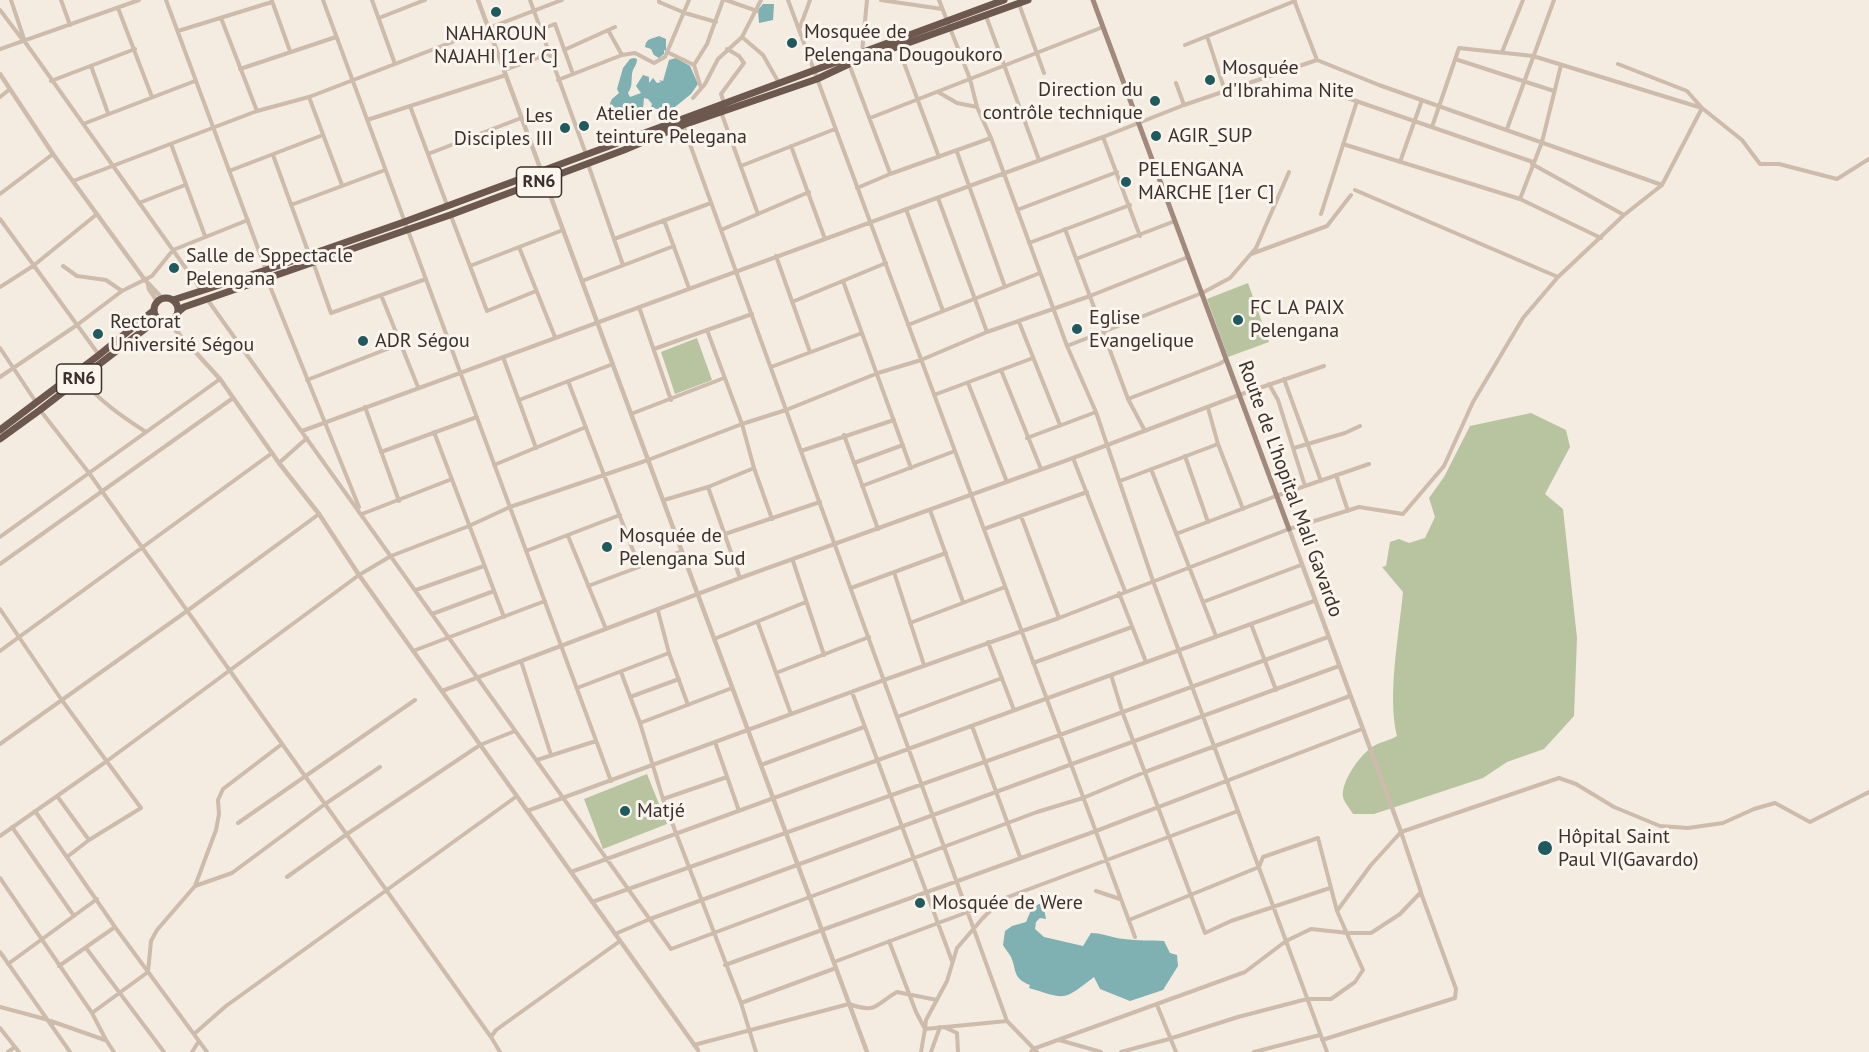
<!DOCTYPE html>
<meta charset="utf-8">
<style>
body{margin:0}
canvas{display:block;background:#f4ebe1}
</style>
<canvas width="1869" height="1052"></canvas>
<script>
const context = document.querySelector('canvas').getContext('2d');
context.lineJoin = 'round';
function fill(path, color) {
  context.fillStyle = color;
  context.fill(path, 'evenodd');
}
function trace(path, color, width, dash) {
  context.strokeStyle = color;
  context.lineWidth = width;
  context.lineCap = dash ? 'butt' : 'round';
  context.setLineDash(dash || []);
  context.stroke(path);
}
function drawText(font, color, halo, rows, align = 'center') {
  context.font = font + ' "PT Sans",sans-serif';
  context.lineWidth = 6;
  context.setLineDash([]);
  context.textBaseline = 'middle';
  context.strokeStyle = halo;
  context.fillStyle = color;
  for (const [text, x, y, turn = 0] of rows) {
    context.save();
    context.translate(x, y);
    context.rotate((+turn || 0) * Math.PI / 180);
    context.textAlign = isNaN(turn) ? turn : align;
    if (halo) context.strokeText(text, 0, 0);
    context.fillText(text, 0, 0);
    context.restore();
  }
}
fill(new Path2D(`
 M1248 283 1269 342 1228 357 1207 299Z
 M697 338 712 380 675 394 661 352Z
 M1531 413 1566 430 1570 447 1545 494 1563 509 1577 638 1574 716 1544 749 1507 762 1483 778 1374 814H1353C1350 809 1344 802 1343 797 1341 782 1359 756 1371 748 1376 743 1389 741 1397 736 1387 696 1399 635 1403 592L1382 567 1386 566 1390 542 1399 539 1409 543 1425 538 1435 517 1429 498 1444 477 1470 426Z
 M647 774 667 824 603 849 584 799Z`), '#b8c4a0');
fill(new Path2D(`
 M763 4H774L773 20 759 23 758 10Z
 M659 36 666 39V51L664 50V54L659 58 654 55 651 49 645 47C646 38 652 39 659 36Z
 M634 58 637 59C637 66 633 67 632 74 631 82 633 85 628 93L630 97 641 93 636 86 643 75 649 77V83L653 78 657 83 661 82 659 80 663 81 669 60 676 58 690 66 698 84 691 94 670 111 651 108 652 104 648 99 644 98C643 108 644 114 633 117V115L628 114 625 120 609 123C613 115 607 106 612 99 614 97 617 95 619 93L617 89 623 68 630 59Z
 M1039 904H1043L1046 919 1040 918 1036 922 1035 929 1044 937 1083 946 1091 933C1103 933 1113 938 1124 939 1137 941 1151 940 1164 941L1170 953 1177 955 1178 966 1163 990 1130 1001 1100 989 1094 977C1062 1002 1066 999 1029 988L1030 985C1012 978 1017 970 1011 957 1009 953 1005 949 1003 945L1005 931 1012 926 1026 922 1032 908Z`), '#7fb0b2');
trace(new Path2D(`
 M11 0 25 42 202 291
 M61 0 70 25
 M166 0 266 270
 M323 0 611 781
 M372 0 395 64
 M530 0 586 154
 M659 0V2L685 13 716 22
 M726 0 757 11
 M788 0 1135 937
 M881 0 942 9
 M939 0 970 79 977 107 991 138 1067 346 1096 412 1153 581 1327 1052
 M1294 0 1317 60 1379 85 1662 185
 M272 1 290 51
 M1019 4 1044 73
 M118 8 152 97
 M0 10 22 39
 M986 16 1039 160
 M221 18 257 111
 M379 18 425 0
 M539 30 555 24 573 74
 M608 30 622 55 635 53 654 63 665 57 689 0
 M799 30 810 0
 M178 31 272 2
 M1207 36 1225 91
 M742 37 763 55 779 83
 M1185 45 1295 1
 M898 47 939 157
 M0 49 139 0
 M564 50 615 27
 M667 52 694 65 701 88
 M862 52 867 0
 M1502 52 1523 0
 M1455 59 1554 91
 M849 64 890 173
 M1618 64 1687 91 1702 108 1742 140 1760 164H1779L1837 179 1869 159
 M694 65 707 44 723 0
 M91 66 108 113
 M240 69 336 37
 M504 70 548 54
 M558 80 622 55
 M51 81 135 49
 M1176 83 1184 105
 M938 92 957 103 977 107
 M1330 92 1533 162
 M0 97 10 89
 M309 97 342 185
 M693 98 705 84 718 59 742 37 761 0
 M724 103 721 94 744 63 739 56 727 49
 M410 106 447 205
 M721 112 758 214
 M870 118 1103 27
 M367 120 506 75
 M83 124 195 81
 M683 125 1007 1021 1037 1052
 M1507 129 1554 0
 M1103 137 1140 236
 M171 144 205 236
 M1343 144 1520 199 1601 238
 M791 146 825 239
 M957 152 1005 287
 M428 154 521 118
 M273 155 309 254
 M1400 162 1422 100
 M588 164 623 265
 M1532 164 1624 215
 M741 166 835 129
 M229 171 323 135
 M73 181 257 111 309 97 562 0
 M857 188 890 174 991 138
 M1355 190 1558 277
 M0 194 53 154
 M938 198 987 332
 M1520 199 1542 142 1561 65
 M139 203 185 185
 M291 205 385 170
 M906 209 943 311
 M1017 210 1117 172
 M1321 214 1357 101
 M451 216 487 311 536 291
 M0 219 99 355
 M664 220 689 288
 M1065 229 1128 399 1145 431
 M721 230 809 192
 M614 239 711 203
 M1029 243 1130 205
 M519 247 555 337
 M1251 254 1327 226 1351 195
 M776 256 810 352
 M1076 259 1175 221
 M313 262 331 313 426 279
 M63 266 77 276 106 280 122 291
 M470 266 563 230
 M267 279 359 507
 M582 281 674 246
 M843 281 911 468
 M0 287 33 266 97 214
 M381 295 418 387
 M207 299 671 949 1037 812 1083 798 1145 772 1350 696
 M792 302 886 263
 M639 307 671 400
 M1019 322 1060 425
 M908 325 1040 273
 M707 330 742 424 754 468 772 519
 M1067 346 1202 293 1230 278 1256 248 1289 172
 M0 348 36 402
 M654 349 752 314
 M503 357 536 448
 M771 367 862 333
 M1001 370 1041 469
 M0 377 77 325 122 291 152 276 173 250 248 220
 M80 378C100 401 121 416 146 432
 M1284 379 1321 481
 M307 380 400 344
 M568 381 639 566
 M968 383 1007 482
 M1269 384 1278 400 1305 486
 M934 395 1033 358
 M1239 395 1324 366
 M1128 399 1219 364 1226 360
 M519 400 613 364
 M365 407 399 501
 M1208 408 1218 444 1243 509
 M40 410 89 473 491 1037
 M631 414 724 378
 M302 431 1103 137 1184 105 1317 60
 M434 432 504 617
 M844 435 878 529
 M1027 438 1096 412
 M1294 448 1345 433 1360 426
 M801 451 894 420
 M381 452 477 417
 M1185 456 1208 522
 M1073 458 1125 591
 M279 463 307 438
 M854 463 903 445
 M494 465 586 427
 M1151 469 1216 636
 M1336 475 1348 511
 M1120 481 1218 444
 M862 486 955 451
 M708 487 740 578
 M664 500 708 487 754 468
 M930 510 963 602
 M362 514 452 479
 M1021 516 1059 618
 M984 529 1087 492
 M725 534 820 502
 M1176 534 1276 496 1369 464
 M568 536 606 629
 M0 537 220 379
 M526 551 620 515
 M793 561 824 655
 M0 564 233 398
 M894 572 924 665
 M588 586 682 551
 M851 588 946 553
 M416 590 484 566
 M1119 593 1146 662
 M1203 602 1301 565
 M0 609 61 699 141 808 89 840 67 857
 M658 611 669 653 688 705
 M432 614 494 591
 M758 623 791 714
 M910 623 1005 587
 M1251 624 1276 690
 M714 639 806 602
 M988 642 1014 710
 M0 651 272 453
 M413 651 545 601
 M521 661 551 755
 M1033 663 1132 627
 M621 672 640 723 663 799 741 1003 756 1052
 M776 673 869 637
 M1111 675 1122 711 1205 933 1231 921 1330 888
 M577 688 669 653
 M852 692 952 961
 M630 697 679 679
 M897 717 1002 678
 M640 723 732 688
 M972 726 1020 857
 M715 742 739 811
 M0 744 187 611 319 514
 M537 760 596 741
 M761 765 864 727
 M57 796 89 840
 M663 799 727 777
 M35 811 115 927 207 1052
 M527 811 884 680 1059 618 1289 529 1359 507 1403 514 1444 466 1473 402 1523 318 1558 277 1624 215 1662 185 1702 108 1533 56 1459 48 1432 127
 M238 823 415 700
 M12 827 74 916
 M0 836 107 761 359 575 391 556 469 526 510 507 648 460 742 424 786 410 878 373 921 360 987 332 1090 296 1188 257
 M571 872 1314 601
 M287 877 347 834 480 745 515 731
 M0 878 92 1013 106 1040 114 1052
 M195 886 232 873 325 804 380 767
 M1096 891 1120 899
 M1001 900 982 919 957 948 947 981 926 1020 925 1029 1007 1021
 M592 902 1060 735 1328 637
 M1337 911 1371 865 1401 832 1559 778 1576 784 1614 807 1660 826 1688 828 1723 823 1754 809 1775 803 1810 822 1869 792
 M615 934 650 919 1339 666
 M889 941 916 1012 925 1029 921 1052
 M86 948 164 1052
 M0 952 70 1052
 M834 962 1238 811
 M8 964 97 899
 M725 965 1096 831 1362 729
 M59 966 115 927
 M741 1003 836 968
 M1157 1005 1176 1052
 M0 1007 45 1019 105 1040
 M92 1013 148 972 151 941 157 930 195 886 216 830 219 814 218 800 223 789 282 744
 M944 1027 957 1033 958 1052
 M0 1028 19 1052
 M194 1034 226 1006 517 796
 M1059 1040 1101 1052
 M1322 1040 1455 998 1456 989 1421 893
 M694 1045 849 1004C877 1014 874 1005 897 992L937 1000
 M8 1052 15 1047
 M192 1052 199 1041
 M500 1052 491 1037 496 1030 620 941
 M931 1052 940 1027
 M1031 1052 1033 1049 1245 972 1286 941 1311 929 1348 933H1371L1400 914 1421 892 1401 832
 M1121 1052 1169 1039 1238 1017 1307 999H1331L1355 982 1363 970 1337 911 1318 838 1263 857 1259 867 1129 920
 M1254 1052 1320 1035`), '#cdbbac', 4);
trace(new Path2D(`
 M478 0 867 1052
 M0 74 53 154 145 280 162 298
 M148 283 149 289 157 301
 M175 318 178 332
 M168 322 220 379 279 463 319 514 359 575 698 1050
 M1289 529 1401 832
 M442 691 740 578 1073 458 1239 395`), '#cdbbac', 4.5);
trace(new Path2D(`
 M1093 0 1289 529`), '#a18a7d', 5);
trace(new Path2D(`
 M154 310a12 12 0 1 1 24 0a12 12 0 1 1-24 0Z
 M173 300 266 270 404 222 1004 0
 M178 312 184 307 450 215 624 150 683 125 817 79 849 64 1028 0
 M0 430 99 355 153 311
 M0 439 40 410 150 325 160 322`), '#6c584f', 7);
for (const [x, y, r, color] of [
 [496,12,6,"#1f5a5e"],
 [792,43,6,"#1f5a5e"],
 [1210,80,6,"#1f5a5e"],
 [1155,101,6,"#1f5a5e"],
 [584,126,6,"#1f5a5e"],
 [565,128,6,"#1f5a5e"],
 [1156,136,6,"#1f5a5e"],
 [1126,182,6,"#1f5a5e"],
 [174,268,6,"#1f5a5e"],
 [1238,320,6,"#1f5a5e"],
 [1077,329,6,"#1f5a5e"],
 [98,334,6,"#1f5a5e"],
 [363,341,6,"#1f5a5e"],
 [607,547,6,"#1f5a5e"],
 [625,811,6,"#1f5a5e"],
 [1545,848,8,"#1f5a5e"],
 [920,903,6,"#1f5a5e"]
]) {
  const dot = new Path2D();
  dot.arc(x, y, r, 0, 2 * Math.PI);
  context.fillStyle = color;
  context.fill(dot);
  trace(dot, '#fbf5ee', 2);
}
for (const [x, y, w] of [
 [539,182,45],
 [79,379,45]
]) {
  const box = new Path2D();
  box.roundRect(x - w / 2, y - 15, w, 30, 4.5);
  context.fillStyle = '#fbf5ee';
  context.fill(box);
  trace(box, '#3b302b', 1.5);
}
drawText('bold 18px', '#3b302b', null, [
 ["RN6",539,182],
 ["RN6",79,379]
]);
drawText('20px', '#3b302b', '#fbf5ee', [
 ["Mosquée de",804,32],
 ["Pelengana Dougoukoro",804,55],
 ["NAHAROUN",496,34,"center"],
 ["NAJAHI [1er C]",496,57,"center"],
 ["Mosquée",1222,68],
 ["d'Ibrahima Nite",1222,91],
 ["Direction du",1143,90,"right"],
 ["contrôle technique",1143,113,"right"],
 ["Atelier de",596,114],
 ["teinture Pelegana",596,137],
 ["Les",553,116,"right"],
 ["Disciples III",553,139,"right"],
 ["AGIR_SUP",1168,136],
 ["PELENGANA",1138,170],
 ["MARCHE [1er C]",1138,193],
 ["Salle de Sppectacle",186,256],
 ["Pelengana",186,279],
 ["FC LA PAIX",1250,308],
 ["Pelengana",1250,331],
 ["Eglise",1089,318],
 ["Evangelique",1089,341],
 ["Rectorat",110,322],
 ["Université Ségou",110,345],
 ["ADR Ségou",375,341],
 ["Mosquée de",619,536],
 ["Pelengana Sud",619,559],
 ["Matjé",637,811],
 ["Hôpital Saint",1558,837],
 ["Paul VI(Gavardo)",1558,860],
 ["Mosquée de Were",932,903]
], 'left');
drawText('20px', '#3b302b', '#fbf5ee', [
 ["Route de L'hopital Mali Gavardo",1290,489,70]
]);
</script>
